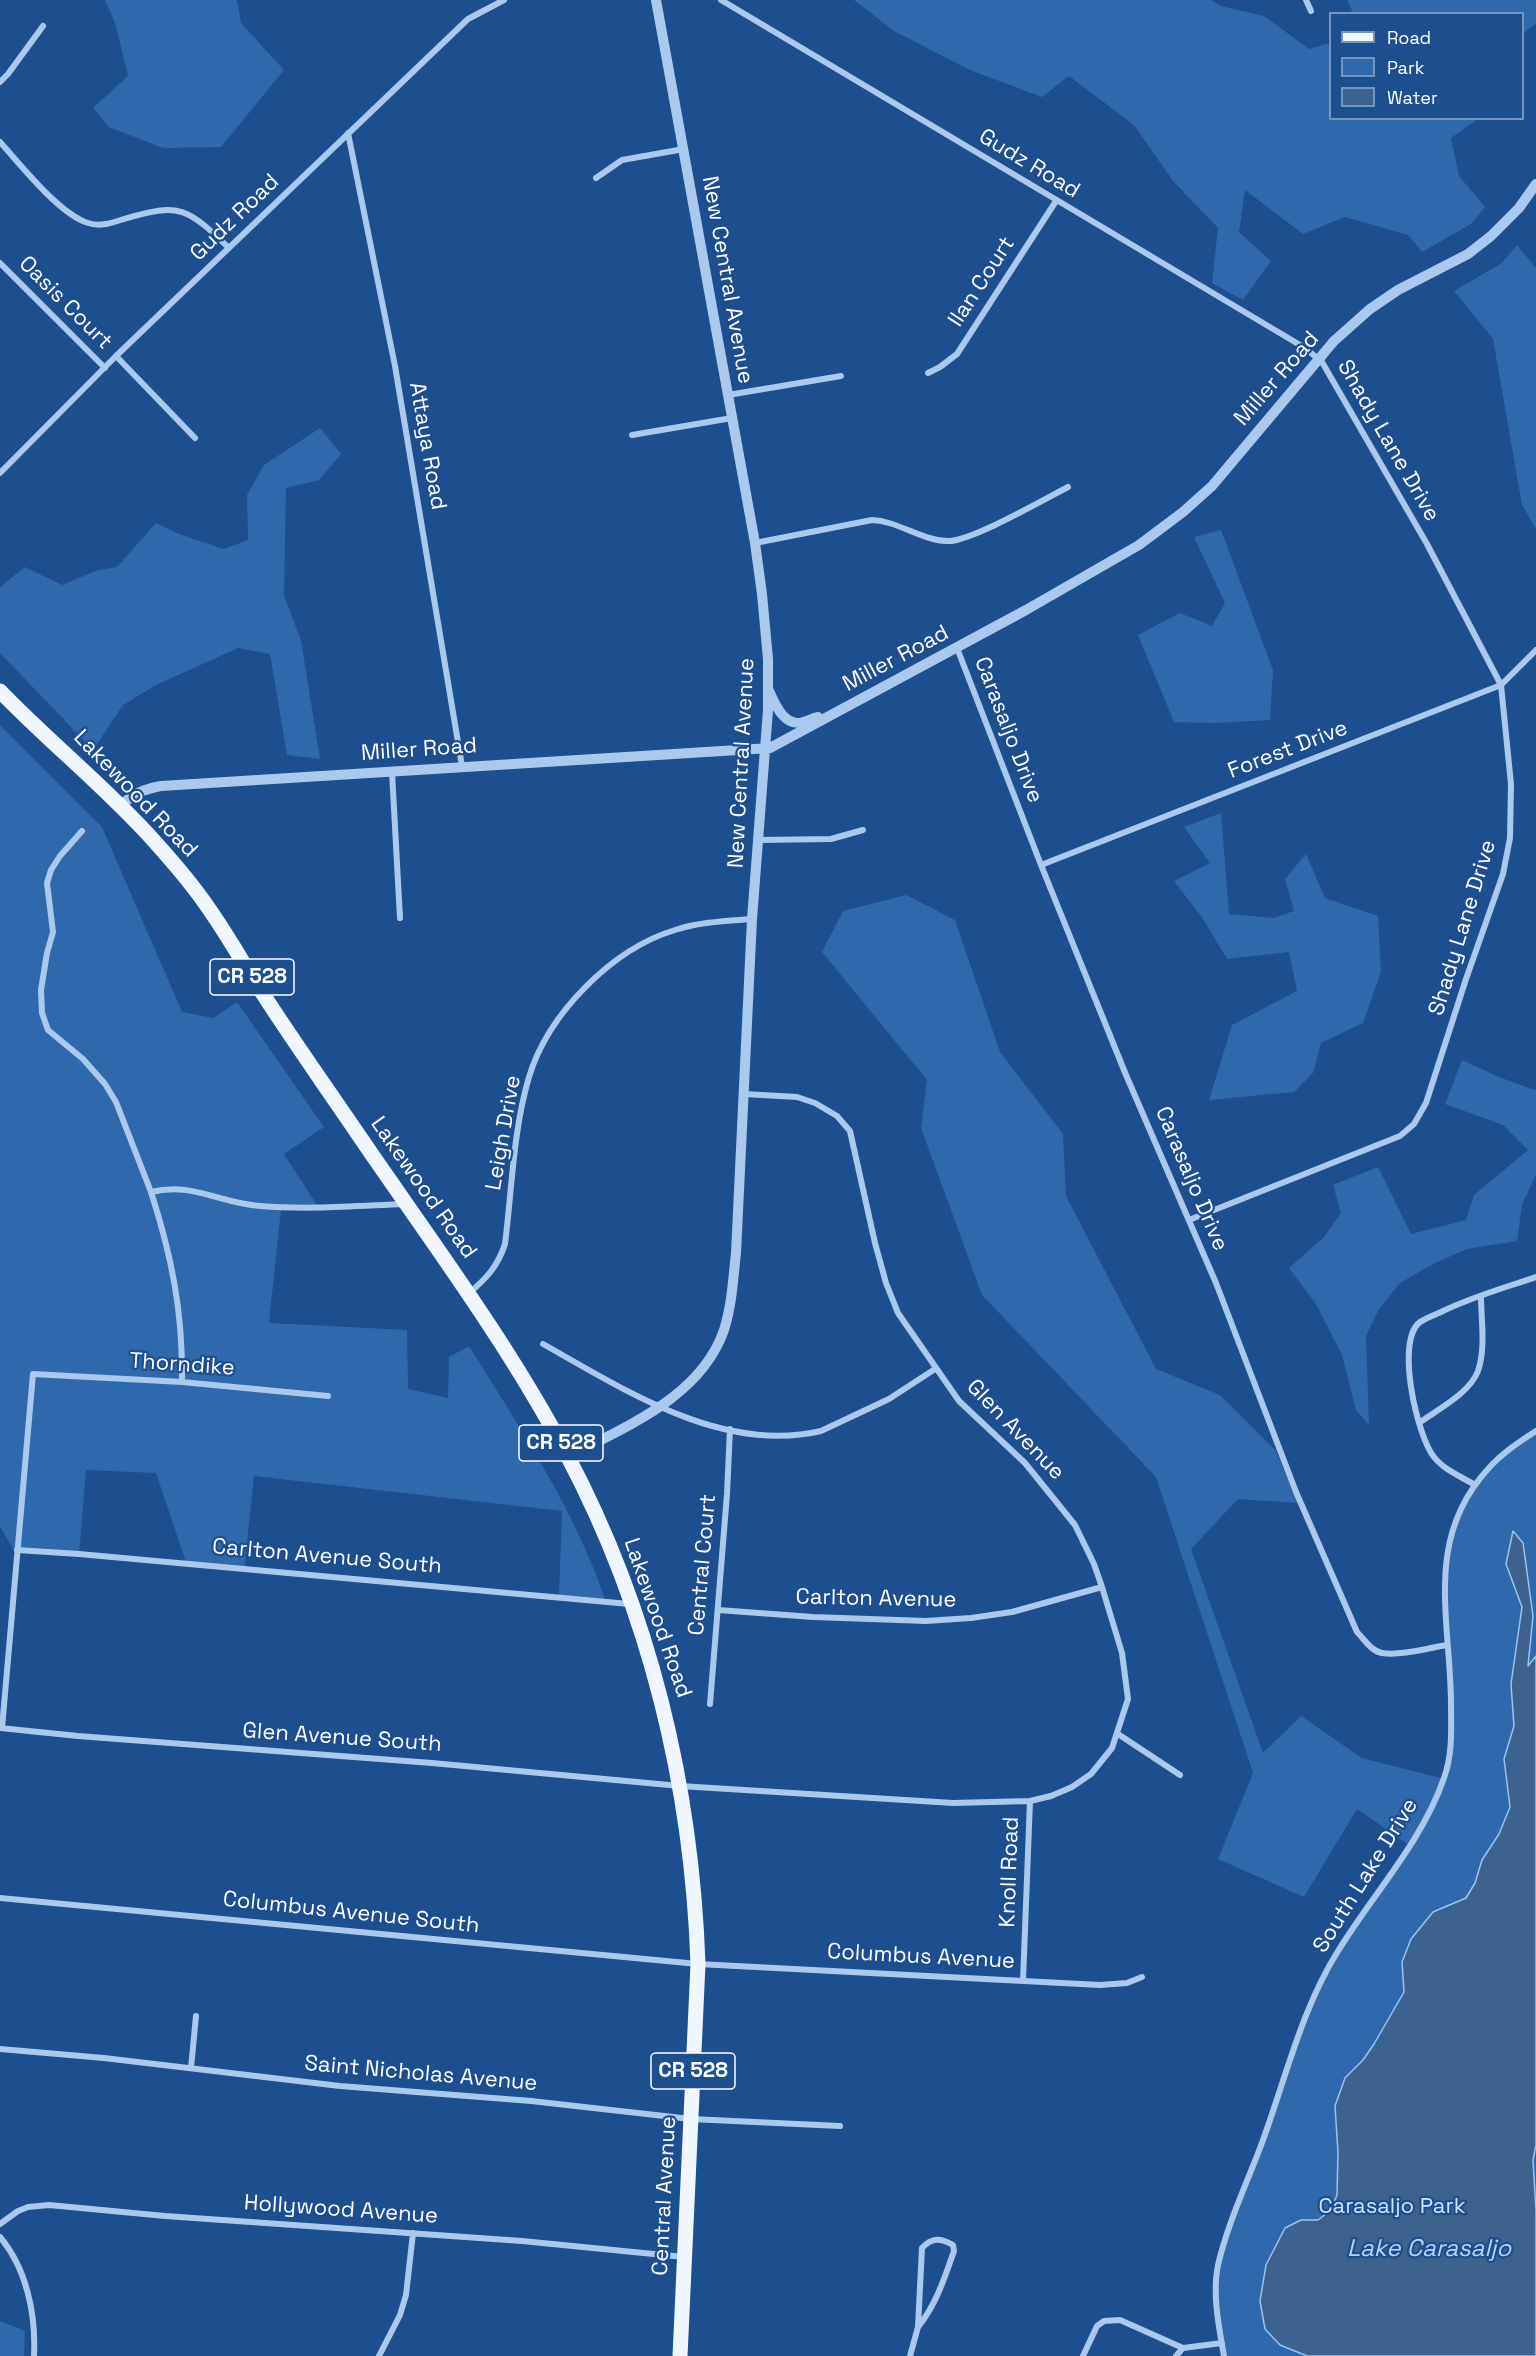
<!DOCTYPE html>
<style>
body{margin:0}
#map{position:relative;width:1536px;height:2356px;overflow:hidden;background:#1b4f8f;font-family:"Space Grotesk",sans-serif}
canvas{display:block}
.legend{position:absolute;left:1329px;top:12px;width:195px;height:108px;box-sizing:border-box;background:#1b4f8f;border:2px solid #7695bc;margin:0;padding:8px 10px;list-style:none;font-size:18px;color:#fff}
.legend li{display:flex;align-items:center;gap:12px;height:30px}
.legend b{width:30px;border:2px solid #7695bc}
</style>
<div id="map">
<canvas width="1536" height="2356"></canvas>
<ul class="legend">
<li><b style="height:8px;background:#f0f6ff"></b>Road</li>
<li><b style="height:16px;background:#2e69ad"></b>Park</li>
<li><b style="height:16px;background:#3c6290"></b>Water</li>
</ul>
</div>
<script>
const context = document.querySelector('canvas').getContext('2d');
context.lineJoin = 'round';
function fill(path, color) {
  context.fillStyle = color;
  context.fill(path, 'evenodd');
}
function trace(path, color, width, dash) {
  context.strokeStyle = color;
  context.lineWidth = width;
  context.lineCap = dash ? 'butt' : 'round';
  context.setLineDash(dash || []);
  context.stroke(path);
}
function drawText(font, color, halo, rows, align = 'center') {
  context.font = font + ' "Space Grotesk",sans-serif';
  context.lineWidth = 4.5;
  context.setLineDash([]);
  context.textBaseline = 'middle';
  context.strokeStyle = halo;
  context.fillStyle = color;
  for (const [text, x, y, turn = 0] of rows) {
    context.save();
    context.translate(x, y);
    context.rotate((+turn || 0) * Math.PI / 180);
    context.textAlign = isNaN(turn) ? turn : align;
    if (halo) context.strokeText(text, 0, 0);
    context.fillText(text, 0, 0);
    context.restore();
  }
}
fill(new Path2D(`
 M105 0H237L241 23 284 70 221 147 163 148 109 127 93 108 128 76 115 23Z
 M854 0H1211L1221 6 1264 16 1309 49 1330 43V118L1478 119 1451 138 1459 176 1485 207 1471 224 1422 252 1408 235 1345 217 1303 234 1245 190 1239 232 1271 261 1243 300 1212 283 1218 228 1173 181 1134 125 1069 76 1042 97 970 70 894 31Z
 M1347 0H1536V23L1523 34 1522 14 1353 13Z
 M1517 245 1536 268V529L1522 505 1493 339 1454 291 1502 263Z
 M320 428 341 454 319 480 286 488 284 596 301 640 320 759 287 755 270 654 238 648 156 685 123 705 93 750 0 653V587L25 567 62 585 98 570 117 567 156 523 179 534 224 549 248 540 247 495 264 465Z
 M1221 530 1273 670 1270 720 1216 723 1174 722 1138 635 1180 613 1212 626 1225 603 1194 537Z
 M0 725 102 827 182 1012 213 1018 237 1002 324 1127 284 1154 320 1210 281 1209 269 1323 407 1330 408 1389 448 1398 449 1357 469 1346C520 1428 574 1508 605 1599L559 1595 562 1511 254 1476 244 1571 187 1565 156 1473 86 1470 79 1556 14 1551 0 1526Z
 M1221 813 1229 914 1273 918 1294 911 1285 879 1306 854 1325 898 1378 916 1381 972 1363 1023 1321 1043 1313 1073 1294 1092 1209 1100 1232 1025 1297 991 1289 952 1227 959 1203 919 1174 881 1210 863 1184 827Z
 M906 895 955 920 1000 1052 1063 1134 1066 1196 1156 1369 1220 1395 1276 1451 1297 1503 1238 1499 1191 1549 1263 1753 1301 1716 1362 1758 1444 1779 1451 1744 1444 1581 1459 1514 1488 1469 1536 1431V2356H1225L1217 2322 1218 2267 1307 2014 1323 1977 1409 1845 1357 1809 1304 1897 1218 1859 1253 1773 1156 1477 982 1295 921 1128 927 1080 822 952 843 911Z
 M1462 1060 1499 1077 1534 1090 1536 1089V1174L1522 1205 1517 1241 1467 1249 1433 1264 1400 1283 1379 1309 1366 1336 1369 1425 1356 1410 1342 1355 1316 1304 1289 1268 1324 1237 1341 1213 1333 1185 1378 1167 1411 1234 1466 1220 1474 1195 1528 1150 1503 1125 1445 1104Z
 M0 2321 25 2331 24 2356H0Z`), '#2e69ad');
const water = new Path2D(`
 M1513 1531 1523 1543 1533 1616 1528 1666 1536 1656V2145L1533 2160 1536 2211V2356H1307L1280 2345 1265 2329 1260 2301 1266 2265 1285 2228 1301 2220H1318L1331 2210 1337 2195 1338 2152 1335 2106 1345 2078 1363 2060 1374 2044 1404 1992 1402 1962 1411 1939 1433 1912 1466 1898 1475 1883 1482 1860 1499 1834 1510 1807 1504 1759 1514 1726 1511 1684 1522 1607 1506 1564Z`);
fill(water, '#3c6290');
trace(water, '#9cc4f0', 1.5);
trace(new Path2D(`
 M721 0 1305 348 1322 362 1427 544 1501 685 1511 784 1510 838 1503 874 1466 979 1426 1103 1414 1124 1400 1136 1189 1220
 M1306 0 1311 11
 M0 82 8 74 43 26
 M348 133 395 366 462 766
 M0 142C21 165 59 214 88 223 100 227 112 223 124 219 181 202 187 208 229 248
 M596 178 622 160 684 149
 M0 263 105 368
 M116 356 195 438
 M928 373 940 367 957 354 1056 201
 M728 395 841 376
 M632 435 732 418
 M0 473 116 356 468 19 504 0
 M755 543 872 520C898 521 920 540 947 541 968 543 1045 499 1068 487
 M957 648 1041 865 1126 1075 1216 1283 1296 1492 1357 1632C1364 1639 1371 1651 1382 1653 1400 1656 1429 1648 1447 1645
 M392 772 400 918
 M82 831 60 856 51 870 47 883 53 932 47 953 41 990 42 1013 48 1030 83 1059 105 1084 116 1102 151 1192C193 1182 219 1203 260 1206 308 1210 356 1206 404 1204
 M758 840 831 839 863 830
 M1041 865 1501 685 1536 650
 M151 1192C172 1257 183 1313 182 1382
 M469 1293C486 1279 498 1266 505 1244 512 1189 513 1131 529 1077 548 1014 612 949 675 930 700 922 726 921 752 919
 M543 1344C625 1390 722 1454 821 1431L889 1399 935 1369
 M1419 1423C1438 1409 1469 1394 1478 1371 1486 1348 1481 1319 1481 1296
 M1475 1485C1462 1477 1444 1470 1434 1457 1417 1436 1395 1340 1420 1322 1426 1318 1434 1315 1441 1312 1471 1297 1504 1288 1536 1277
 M17 1550 79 1554 629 1604
 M718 1610 813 1617 926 1621 971 1618 1012 1612 1102 1587
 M710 1704 727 1494 730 1429
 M0 1728 78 1736 432 1763 680 1786 953 1803 1030 1801 1051 1796 1072 1787 1091 1774 1112 1748 1128 1699 1122 1653 1102 1587 1094 1564 1075 1525 1025 1463 959 1401 898 1313 886 1283 875 1243 850 1131 837 1116 815 1103 797 1097 744 1094
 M2 1728 33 1374 182 1382 328 1396
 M1118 1734 1180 1775
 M0 1898 698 1964 1100 1985 1127 1983 1142 1977
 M1023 1981 1030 1801
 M0 2049 104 2058 340 2086 531 2101 691 2119 840 2126
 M191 2068 196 2016
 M0 2224 18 2211 28 2207 49 2205 165 2216 522 2241 684 2257
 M0 2237C27 2269 36 2315 34 2356
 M379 2356 400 2315 406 2295 413 2233
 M910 2356 918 2327 922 2248C932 2237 941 2238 953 2245L954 2251C945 2277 936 2305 918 2327
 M1083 2356 1097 2326 1104 2321 1120 2320 1183 2348 1222 2343
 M1176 2356 1183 2348
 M1224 2356C1219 2328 1212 2294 1218 2265 1228 2222 1248 2181 1263 2140 1286 2077 1302 2008 1338 1951 1373 1894 1422 1842 1444 1778 1453 1753 1451 1728 1451 1702 1450 1618 1424 1539 1488 1469 1502 1453 1519 1442 1536 1431`), '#a9c9ee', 6);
trace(new Path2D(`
 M769 691C775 703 782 723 798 723 804 723 812 718 818 717
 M120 806C133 794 144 789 161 786L770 748 1026 610 1139 545 1183 512 1212 486 1334 341 1370 309 1398 290 1468 254 1491 236 1519 208 1536 184
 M568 1457C626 1426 701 1397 724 1330 732 1305 733 1279 736 1253L752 919 768 710V659L762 594 755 543 656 0`), '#a9c9ee', 10);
trace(new Path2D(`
 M0 691C50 743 107 788 155 842 173 862 192 884 207 906 227 934 244 965 263 994 290 1036 319 1077 347 1118 422 1229 504 1336 567 1455 650 1612 692 1787 698 1964L680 2356`), '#f0f6ff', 15);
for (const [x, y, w] of [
 [252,977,84],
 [561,1443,84],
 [693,2071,84]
]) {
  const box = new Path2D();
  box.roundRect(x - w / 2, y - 18, w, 36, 4.5);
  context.fillStyle = '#1b4f8f';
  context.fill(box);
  trace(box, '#fff', 1.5);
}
drawText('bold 21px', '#fff', null, [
 ["CR 528",252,977],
 ["CR 528",561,1443],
 ["CR 528",693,2071]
]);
drawText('22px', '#fff', '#1b4f8f', [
 ["Gudz Road",1029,164,31],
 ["Gudz Road",235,218,-44],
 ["New Central Avenue",727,280,80],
 ["Ilan Court",982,282,-57],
 ["Oasis Court",65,303,45],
 ["Miller Road",1277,379,-49],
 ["Shady Lane Drive",1388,441,60],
 ["Attaya Road",427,446,80],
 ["Miller Road",896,659,-28],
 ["Carasaljo Drive",1008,730,69],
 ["Miller Road",419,750,-4],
 ["Forest Drive",1288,750,-21],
 ["New Central Avenue",742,763,-87],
 ["Lakewood Road",135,794,46],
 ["Shady Lane Drive",1463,928,-73],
 ["Leigh Drive",504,1133,-80],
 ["Carasaljo Drive",1191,1179,67],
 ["Lakewood Road",423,1188,55],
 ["Thorndike",182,1365,4],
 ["Glen Avenue",1015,1430,46],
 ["Carlton Avenue South",327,1557,5],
 ["Central Court",703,1565,-85],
 ["Carlton Avenue",876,1599,1],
 ["Lakewood Road",657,1618,71],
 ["Glen Avenue South",342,1738,4],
 ["Knoll Road",1010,1872,-88],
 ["South Lake Drive",1366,1876,-58],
 ["Columbus Avenue South",351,1913,6],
 ["Columbus Avenue",921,1957,3],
 ["Saint Nicholas Avenue",421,2074,5],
 ["Central Avenue",665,2196,-87],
 ["Hollywood Avenue",341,2210,4]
]);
drawText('22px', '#cfe3fa', '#1b4f8f', [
 ["Carasaljo Park",1392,2207]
]);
drawText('italic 24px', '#b5d3f5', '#1b4f8f', [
 ["Lake Carasaljo",1429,2249]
]);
</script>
